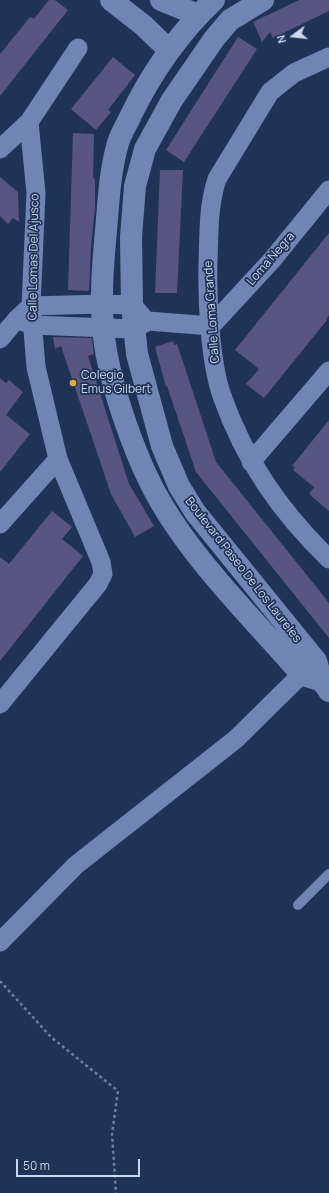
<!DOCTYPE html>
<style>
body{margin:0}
#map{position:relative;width:329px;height:1193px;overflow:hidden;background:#213257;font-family:Manrope,sans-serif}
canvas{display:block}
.north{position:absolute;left:273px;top:16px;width:40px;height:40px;-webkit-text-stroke:3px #213257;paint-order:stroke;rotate:255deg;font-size:11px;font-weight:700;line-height:16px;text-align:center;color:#cbd7ef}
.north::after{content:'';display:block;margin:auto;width:14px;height:18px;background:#cbd7ef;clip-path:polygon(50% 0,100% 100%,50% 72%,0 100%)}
.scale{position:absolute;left:16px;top:1159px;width:124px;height:18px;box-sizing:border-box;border:2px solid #cbd7ef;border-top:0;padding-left:5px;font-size:12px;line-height:14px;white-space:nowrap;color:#cbd7ef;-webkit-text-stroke:3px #213257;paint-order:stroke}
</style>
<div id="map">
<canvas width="329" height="1193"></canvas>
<div class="north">N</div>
<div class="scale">50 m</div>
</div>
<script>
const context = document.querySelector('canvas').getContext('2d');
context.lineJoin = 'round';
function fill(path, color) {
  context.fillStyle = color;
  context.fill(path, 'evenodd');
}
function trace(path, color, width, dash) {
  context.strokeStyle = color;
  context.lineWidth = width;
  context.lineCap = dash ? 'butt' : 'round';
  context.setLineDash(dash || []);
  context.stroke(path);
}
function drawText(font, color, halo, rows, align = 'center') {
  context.font = font + ' Manrope,sans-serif';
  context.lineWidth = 3.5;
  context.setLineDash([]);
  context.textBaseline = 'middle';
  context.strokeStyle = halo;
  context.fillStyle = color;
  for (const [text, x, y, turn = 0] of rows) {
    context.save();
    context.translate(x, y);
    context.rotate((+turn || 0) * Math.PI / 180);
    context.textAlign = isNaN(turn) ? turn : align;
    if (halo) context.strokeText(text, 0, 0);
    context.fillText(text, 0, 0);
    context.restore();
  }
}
fill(new Path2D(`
 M49 0H55L68 10 0 96V54L30 17 34 19Z
 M299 0H329V11L273 38 270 32 262 42 253 22Z
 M238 37 257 49 184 162 166 150Z
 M113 57 135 75 108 110 111 112 96 130 71 109Z
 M73 133 94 134 93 178 95 179V208L91 246 89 291 68 290Z
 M160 170H183L177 293H155Z
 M0 177 18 192 19 222 13 218 8 224 0 216Z
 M329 233V315L326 319 327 320 264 398 246 384 259 369 235 350Z
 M53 337 92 338 94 354 88 356 129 484 154 526 135 537 111 494 61 346 55 349Z
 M173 341 174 345 177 344 216 462 326 599 329 604V638L196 472 167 386 166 387 155 347Z
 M0 378 6 383 9 380 23 392 6 415 30 434 0 472Z
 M329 420V511L309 494 314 487 293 470 295 467 292 466Z
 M52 511 72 527 62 539 83 556 0 661V557L9 564Z`), '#575682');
trace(new Path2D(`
 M0 981 51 1037 118 1091 112 1134 116 1193`), '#707f9e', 2.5, [3, 3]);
trace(new Path2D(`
 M298 905 329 874`), '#7085b1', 10);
trace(new Path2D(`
 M329 57 294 73 270 92 217 179C208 206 209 235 208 263 207 299 210 362 222 396 245 461 280 511 329 559
 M0 149 29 122 78 48
 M21 321 33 325 133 329 148 321
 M148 321 211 326 272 260 329 190
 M0 339 16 320 31 306 102 304 132 305 142 316
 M251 462 329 371
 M0 524 58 459
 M0 704 98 584 103 574 101 562 58 459 36 367 31 306 36 193 29 122
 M0 942 76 865 236 739 312 664`), '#7085b1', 19);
trace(new Path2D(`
 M111 0 143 25 169 50
 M161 0 198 15
 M214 0C179 33 152 72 131 115 127 124 121 133 118 143 111 167 109 193 107 219 104 254 100 291 103 326 106 376 135 458 160 501 195 562 254 620 301 674L322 681
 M263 0 230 20 214 39 172 100 145 149 135 186 131 237 132 305 137 354 162 446 179 486 195 512 316 661 322 681 329 691`), '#7085b1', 22);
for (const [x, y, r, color] of [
 [73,383,4,"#e2af34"]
]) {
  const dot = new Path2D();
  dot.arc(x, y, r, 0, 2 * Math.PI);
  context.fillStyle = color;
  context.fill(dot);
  trace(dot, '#213257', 1.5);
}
drawText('12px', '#cbd7ef', '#213257', [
 ["Calle Lomas Del Ajusco",34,257,-89],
 ["Loma Negra",271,259,-49],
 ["Calle Loma Grande",212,312,-94],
 ["Boulevard Paseo De Los Laureles",243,570,52]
]);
drawText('12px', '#cbd7ef', '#213257', [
 ["Colegio",81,376],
 ["Emus Gilbert",81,390]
], 'left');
</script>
